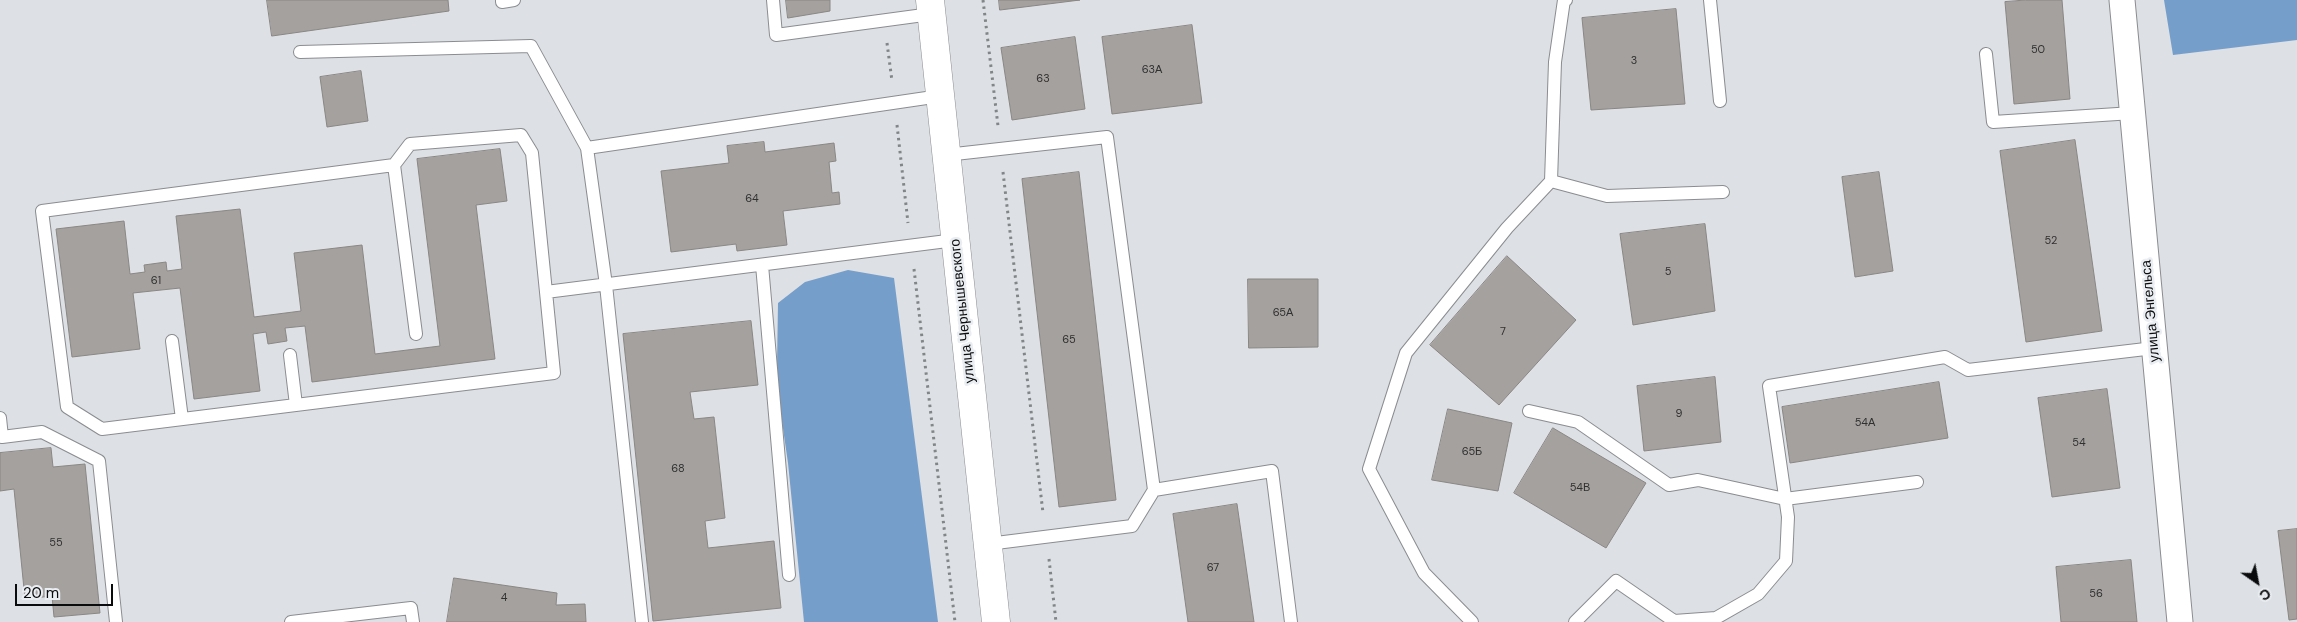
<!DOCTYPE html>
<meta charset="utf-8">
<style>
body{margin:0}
#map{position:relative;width:2297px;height:622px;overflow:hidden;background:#dde0e4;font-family:"DM Sans",sans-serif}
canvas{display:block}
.north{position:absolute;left:2232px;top:557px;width:50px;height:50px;-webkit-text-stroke:4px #eaedf1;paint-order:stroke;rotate:147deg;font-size:14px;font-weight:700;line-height:20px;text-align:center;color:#0a0b0c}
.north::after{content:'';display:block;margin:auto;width:18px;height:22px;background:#0a0b0c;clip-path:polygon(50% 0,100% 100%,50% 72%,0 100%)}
.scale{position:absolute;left:15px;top:584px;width:98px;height:22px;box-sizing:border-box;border:2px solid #0a0b0c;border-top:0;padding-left:6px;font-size:15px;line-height:18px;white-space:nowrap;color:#0a0b0c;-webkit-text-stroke:4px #eaedf1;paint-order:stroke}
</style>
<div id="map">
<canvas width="2297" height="622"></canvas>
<div class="north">С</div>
<div class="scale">20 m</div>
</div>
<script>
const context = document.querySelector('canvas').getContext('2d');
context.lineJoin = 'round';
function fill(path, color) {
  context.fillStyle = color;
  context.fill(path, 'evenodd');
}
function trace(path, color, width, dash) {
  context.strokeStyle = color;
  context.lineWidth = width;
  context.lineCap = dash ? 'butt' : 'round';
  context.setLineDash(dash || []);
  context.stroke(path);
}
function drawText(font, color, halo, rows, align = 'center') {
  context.font = font + ' "DM Sans",sans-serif';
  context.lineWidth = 5;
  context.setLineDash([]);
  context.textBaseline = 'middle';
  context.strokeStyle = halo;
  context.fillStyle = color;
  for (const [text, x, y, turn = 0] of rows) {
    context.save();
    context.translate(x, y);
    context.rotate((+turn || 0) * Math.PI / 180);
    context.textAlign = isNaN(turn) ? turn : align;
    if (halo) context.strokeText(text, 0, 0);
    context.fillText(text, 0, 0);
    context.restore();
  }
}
fill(new Path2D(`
 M2164 0H2297V40L2173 55Z
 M848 270 894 278 938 622H804L788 463 775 373 777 366 778 303 805 282Z`), '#769eca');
const building = new Path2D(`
 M267 0H448L449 11 272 36Z
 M786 0H830V11L788 18Z
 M999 0H1080L1000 10Z
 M2026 0H2062L2070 99 2014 104 2005 2Z
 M1676 9 1685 104 1591 110 1582 18Z
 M1192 25 1202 103 1112 114 1102 37Z
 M1075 37 1085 109 1012 120 1001 48Z
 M361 71 368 121 327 127 320 77Z
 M2075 140 2102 331 2026 342 2000 151Z
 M764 142 765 152 834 143 836 161 829 162 832 193 839 192 840 204 783 211 787 245 737 251 736 244 671 252 661 171 729 163 727 146Z
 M500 149 507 201 476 205 495 359 312 382 305 326 285 328 287 341 268 344 266 332 253 334 260 391 194 399 180 288 133 293 140 349 72 357 56 229 124 221 130 274 145 272 144 265 166 262 167 271 182 269 176 216 240 209 254 317 301 311 294 253 362 245 375 354 440 346 417 159Z
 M1079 172 1116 500 1059 507 1022 179Z
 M1879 172 1893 271 1855 277 1842 177Z
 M1705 224 1715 311 1633 325 1620 234Z
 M1507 256 1576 320 1499 405 1430 345Z
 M1248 279H1318V347L1249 348Z
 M751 321 758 385 690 392 694 419 714 417 725 518 705 521 708 548 774 541 781 608 653 621 623 334Z
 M1715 377 1721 442 1644 451 1637 386Z
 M1939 382 1948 438 1790 463 1782 407Z
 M2107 389 2120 488 2052 497 2038 398Z
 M1448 409 1512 423 1498 491 1432 480Z
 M1553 428 1646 483 1606 548 1514 493Z
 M51 448 53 467 85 464 100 613 54 617 52 596 25 599 14 489 0 491V453Z
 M1237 504 1254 622H1188L1173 514Z
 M2297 529V619L2289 620 2278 531Z
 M2131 560 2137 622H2061L2056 567Z
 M454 578 557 593 556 605 585 604 586 622H447Z`);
fill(building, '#a5a19f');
trace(building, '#8a8684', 1);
const lane = new Path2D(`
 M502 0V2L514 0
 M773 0 776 35 931 14
 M1710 0 1720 101
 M300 52 531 46 587 148
 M1986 54 1993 122 2133 113
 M946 155 1107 137 1154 490
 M394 165 416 334
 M1551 181 1607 196 1723 192
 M762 265 789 575
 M546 292 532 153 521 135 410 144 394 165 42 211 67 407 102 429 554 373 546 292 955 240
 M172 341 182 419
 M290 355 296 405
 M1529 411 1578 422 1669 485 1698 480 1785 499 1917 482
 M0 418 2 437 42 432 99 461 116 622
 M988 544 1132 526 1154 490 1272 471 1291 622
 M291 622 411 608 413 622
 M642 622 606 285 587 148 940 96
 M1472 622 1424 573 1369 469 1406 353 1507 228 1551 181 1555 62 1564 0H1566
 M1575 622 1616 581 1674 621 1716 618 1758 594 1786 561 1788 517 1769 386 1945 357 1968 370 2154 348`);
const street = new Path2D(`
 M2122 0 2180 622`);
const secondary = new Path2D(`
 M930 0 996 622`);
trace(lane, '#8a8c8f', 14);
trace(street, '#8a8c8f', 27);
trace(secondary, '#8a8c8f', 29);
trace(new Path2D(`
 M983 0 998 126
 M887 43 892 81
 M897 125 908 223
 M1003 172 1043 513
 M914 269 955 622
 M1049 559 1056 622`), '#828587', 3, [2.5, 4]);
trace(lane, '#fff', 12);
trace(street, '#fff', 25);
trace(secondary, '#fff', 28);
drawText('11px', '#313031', null, [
 ["50",2038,50],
 ["3",1634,61],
 ["63А",1152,70],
 ["63",1043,79],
 ["64",752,199],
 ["52",2051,241],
 ["5",1668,272],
 ["61",156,281],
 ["65А",1283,313],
 ["7",1503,332],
 ["65",1069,340],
 ["9",1679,414],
 ["54А",1865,423],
 ["54",2079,443],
 ["65Б",1472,452],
 ["68",678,469],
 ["54В",1580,488],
 ["55",56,543],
 ["67",1213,568],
 ["56",2096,594],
 ["4",504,598]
]);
drawText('14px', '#0a0b0c', '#eaedf1', [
 ["улица Чернышевского",963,311,-96],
 ["улица Энгельса",2151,311,-95]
]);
</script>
